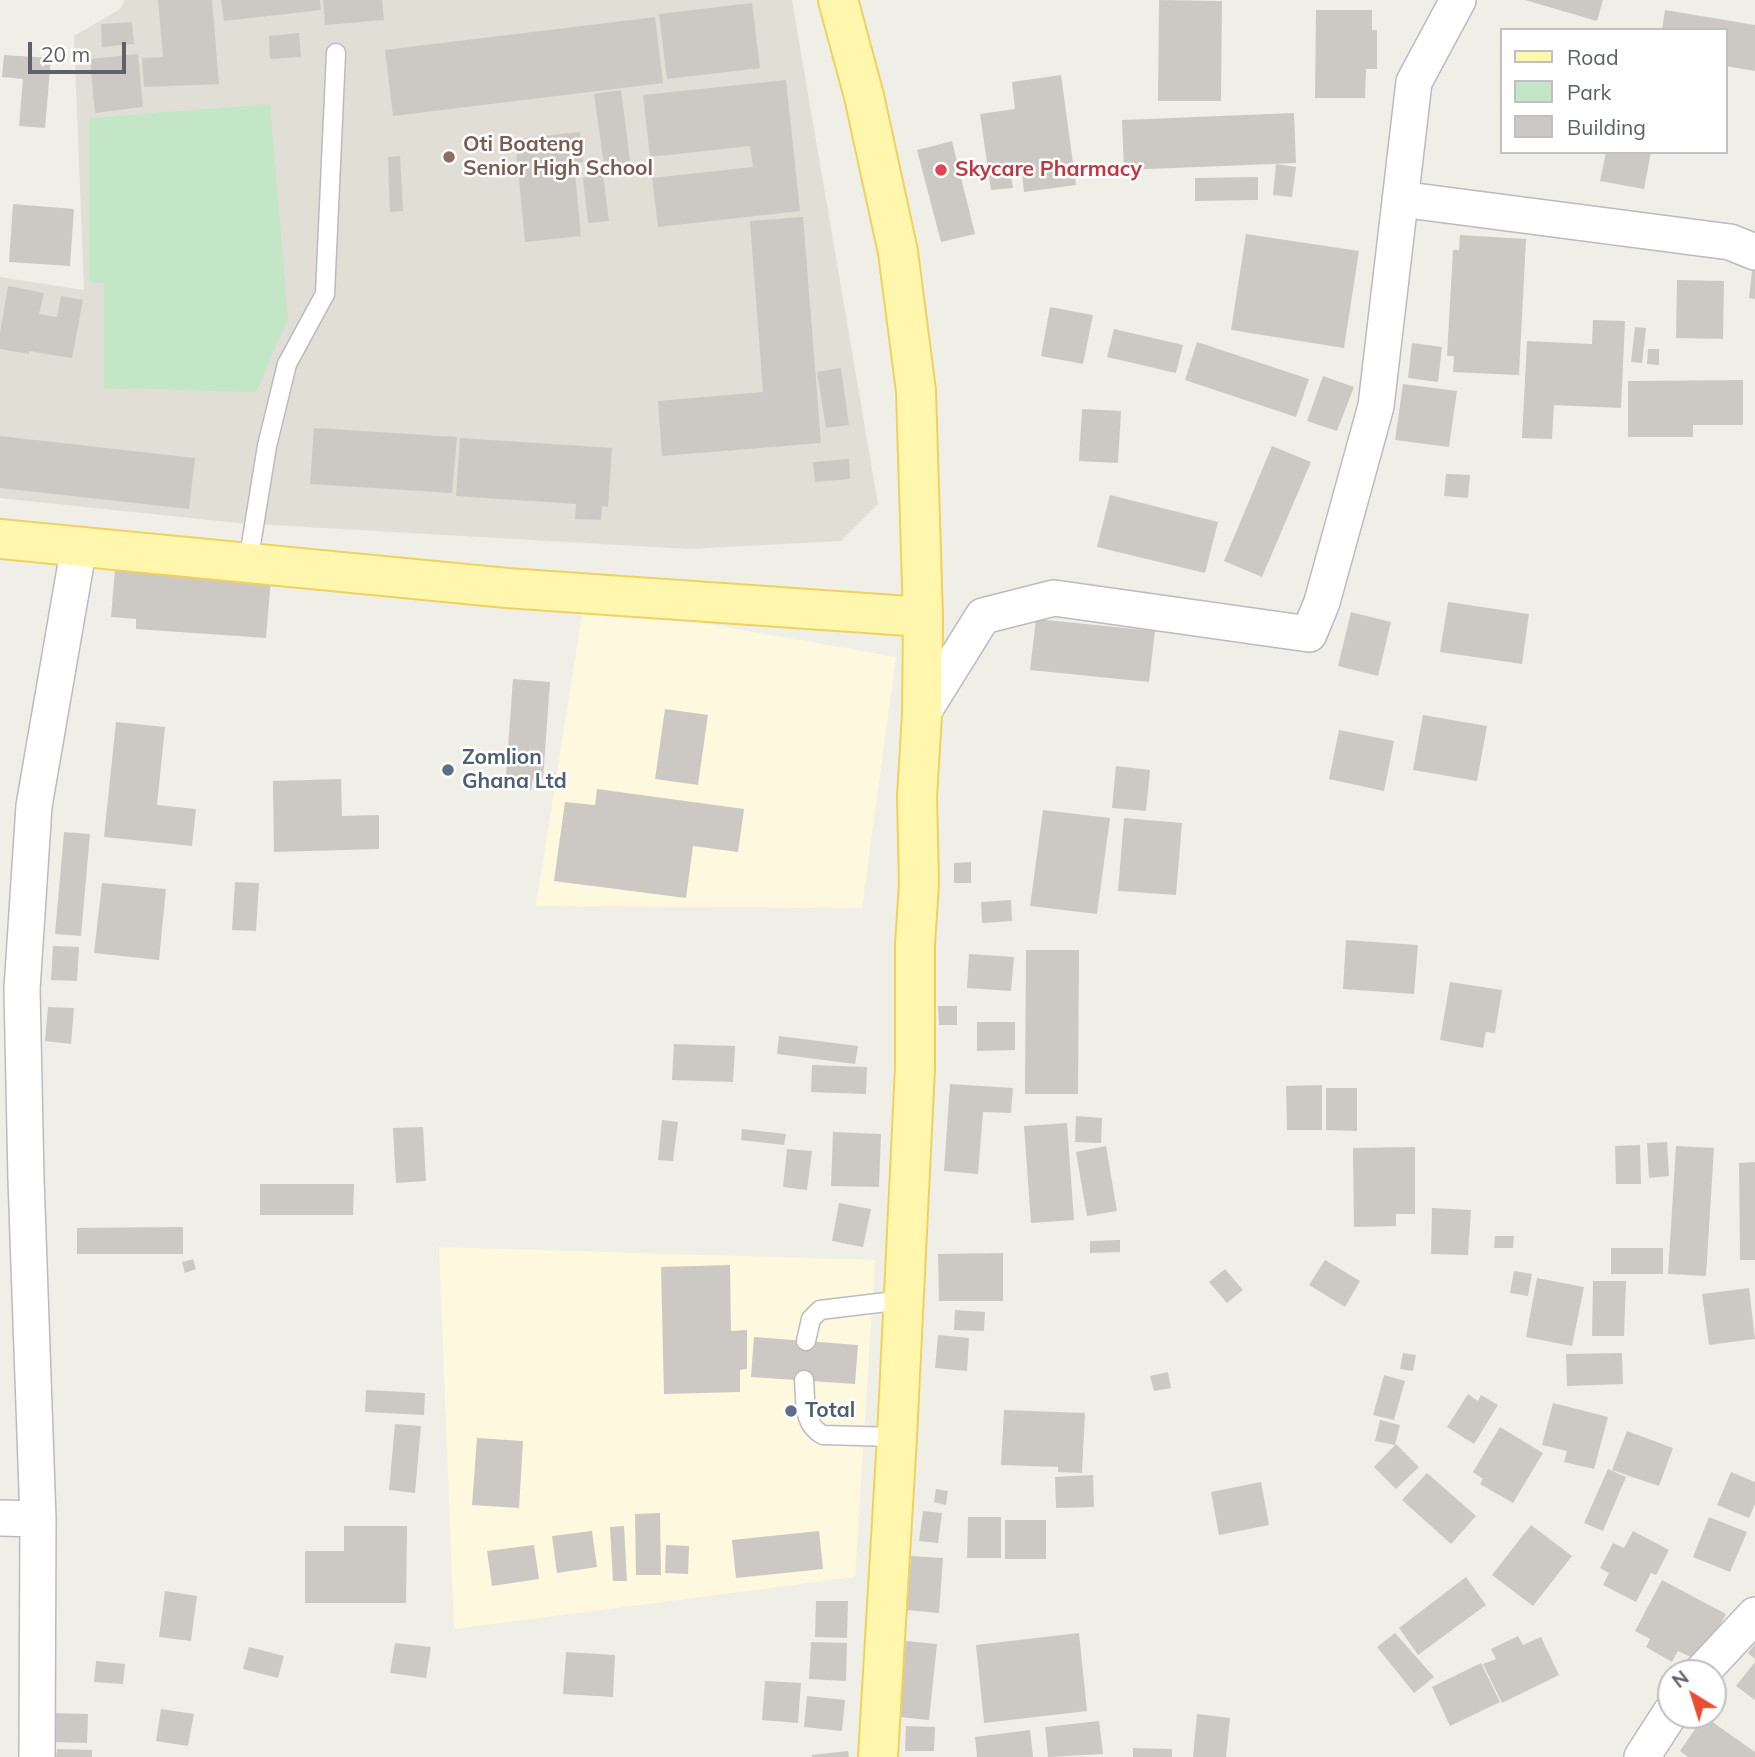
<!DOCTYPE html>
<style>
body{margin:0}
#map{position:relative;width:1755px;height:1757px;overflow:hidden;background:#f0efe7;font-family:Mulish,sans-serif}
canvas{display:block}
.legend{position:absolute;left:1500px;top:28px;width:228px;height:126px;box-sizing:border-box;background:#fff;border:2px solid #bfc0c2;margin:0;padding:9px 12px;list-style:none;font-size:21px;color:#5e6167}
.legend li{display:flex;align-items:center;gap:14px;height:35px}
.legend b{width:35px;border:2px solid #bfc0c2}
.north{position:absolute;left:1657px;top:1659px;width:70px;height:70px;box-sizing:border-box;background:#fff;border:2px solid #bfc0c2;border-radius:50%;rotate:322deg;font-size:19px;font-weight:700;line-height:28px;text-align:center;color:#5e6167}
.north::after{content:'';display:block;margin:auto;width:24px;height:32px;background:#e94d33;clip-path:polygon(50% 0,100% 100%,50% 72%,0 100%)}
.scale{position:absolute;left:28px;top:42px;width:98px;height:32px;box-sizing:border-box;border:4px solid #5e6167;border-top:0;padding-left:9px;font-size:21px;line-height:24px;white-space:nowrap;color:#5e6167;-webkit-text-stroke:5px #fff;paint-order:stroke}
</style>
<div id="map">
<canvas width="1755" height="1757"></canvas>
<ul class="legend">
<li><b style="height:9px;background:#fff7ad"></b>Road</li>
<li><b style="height:19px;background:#c3e7c6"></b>Park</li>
<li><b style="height:19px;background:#ccc9c4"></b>Building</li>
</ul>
<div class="north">N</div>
<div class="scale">20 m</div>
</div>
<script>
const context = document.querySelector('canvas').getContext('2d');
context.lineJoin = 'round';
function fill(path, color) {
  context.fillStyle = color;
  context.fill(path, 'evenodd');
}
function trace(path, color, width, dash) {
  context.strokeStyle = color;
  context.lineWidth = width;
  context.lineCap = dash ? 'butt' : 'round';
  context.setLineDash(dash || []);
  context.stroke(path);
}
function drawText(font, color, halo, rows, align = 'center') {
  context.font = font + ' Mulish,sans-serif';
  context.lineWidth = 5;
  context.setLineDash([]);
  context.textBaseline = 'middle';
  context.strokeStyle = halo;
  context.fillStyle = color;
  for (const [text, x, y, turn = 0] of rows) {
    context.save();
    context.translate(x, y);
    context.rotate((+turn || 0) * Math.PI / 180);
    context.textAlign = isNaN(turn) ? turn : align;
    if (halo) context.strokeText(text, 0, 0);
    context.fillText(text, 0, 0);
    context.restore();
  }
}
fill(new Path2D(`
 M584 602 896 657 862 908 536 906Z
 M439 1247 875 1260 855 1577 454 1629Z`), '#fef8de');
fill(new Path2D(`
 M125 0H792L878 504 841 541 688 549 238 523 0 498V277L84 290 74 36 120 9Z`), '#e0ded5');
fill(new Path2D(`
 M270 104 288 319 256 392 104 388V283L89 282V118Z`), '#c3e7c6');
fill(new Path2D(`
 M158 0H212L219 84 144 87 142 58 163 57Z
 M221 0H320L321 10 224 21Z
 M323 0H382L384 20 325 25Z
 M1159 0 1222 1 1221 101H1158Z
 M1525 0H1603L1597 21Z
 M752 3 760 68 667 79 659 14Z
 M1316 10H1372V30H1377V69H1366L1365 98H1315Z
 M1665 10 1755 25V71L1725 66V30H1662Z
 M655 17 663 83 393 116 385 50Z
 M132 22 134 44 102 47 101 24Z
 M299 33 301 57 270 59 269 36Z
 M138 54 143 107 95 113 90 59Z
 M4 55 51 58 45 128 19 126 23 79 2 77Z
 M1061 75 1076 185 1024 192 1021 163 1009 164 1013 188 991 190 980 114 1015 109 1012 82Z
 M786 80 800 211 658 227 652 178 753 167 750 146 650 157 643 95Z
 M621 90 631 168 605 172 594 94Z
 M1294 113 1296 163 1124 170 1122 120Z
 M580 132 583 162 574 163 581 236 525 242 515 139Z
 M952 141 975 234 941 242 917 150Z
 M1606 152H1651L1644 189 1600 181Z
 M400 156 403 211 390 212 388 157Z
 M1276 164 1296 167 1292 197 1273 195Z
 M603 175 609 221 588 223 583 178Z
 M1258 177V200L1195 201V178Z
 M13 204 74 209 70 266 9 262Z
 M803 217 821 443 662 456 658 401 763 392 750 221Z
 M1246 234 1359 251 1344 348 1231 330Z
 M1460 235 1526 239 1519 375 1453 372 1454 356H1447L1453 250H1459Z
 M1753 262H1755V299L1749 298Z
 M1677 280 1724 281 1723 339 1676 338Z
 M8 286 44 293 39 314 57 317 61 296 83 300 72 358 29 351V354L0 349V333Z
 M1050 307 1093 315 1083 364 1041 356Z
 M1593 320 1625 321 1621 408 1554 405 1552 439 1522 438 1527 341 1592 344Z
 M1635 327 1646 328 1642 363 1631 362Z
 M1114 329 1183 345 1176 373 1107 357Z
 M1197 342 1309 379 1296 417 1185 380Z
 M1412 343 1442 347 1438 382 1408 378Z
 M1648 349H1659V365L1647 364Z
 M841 368 849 425 826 428 817 372Z
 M1323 376 1354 387 1337 431 1307 421Z
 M1743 380V425H1693V437H1628V381Z
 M1403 384 1457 391 1449 447 1395 440Z
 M1082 409 1121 411 1118 463 1079 461Z
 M314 428 457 437 452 493 310 484Z
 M0 436 195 458 189 509 0 488Z
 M460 438 612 448 608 507 602 506 601 520 575 519 576 504 456 496Z
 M1272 446 1311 462 1262 577 1224 561Z
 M849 459 850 479 815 482 813 462Z
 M1446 474 1470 475 1468 498 1444 496Z
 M1110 495 1218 522 1205 573 1097 547Z
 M115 568 271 579 266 638 136 629V619L111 617Z
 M1448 602 1529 614 1522 664 1440 652Z
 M1351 612 1391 622 1378 676 1338 666Z
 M1036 619 1155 631 1149 682 1030 670Z
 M513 679 550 682 543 779 533 778 531 790 505 788Z
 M665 709 708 715 698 785 655 779Z
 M1423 715 1487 726 1477 781 1413 770Z
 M116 722 165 727 157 805 196 809 192 846 104 837Z
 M1339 730 1394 741 1384 791 1329 779Z
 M1116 766 1150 770 1146 811 1112 808Z
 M341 779 342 816 379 815V849L274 852 273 781Z
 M597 789 744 809 738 852 693 846 686 898 554 881 565 802 595 805Z
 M1043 810 1110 818 1097 914 1030 906Z
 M1124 818 1182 823 1176 895 1118 891Z
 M64 832 90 834 81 936 55 934Z
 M971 862V883H954V863Z
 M235 882 259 883 256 931 232 930Z
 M102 883 166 889 159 960 94 953Z
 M1011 900 1012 921 982 923 981 902Z
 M1346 940 1418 945 1414 994 1343 989Z
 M53 946 79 947 77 981 51 980Z
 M1026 950H1079L1078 1094H1025Z
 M969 954 1014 957 1011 991 967 988Z
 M1450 982 1502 990 1495 1033 1486 1032 1483 1048 1440 1040Z
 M938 1006H957V1025H939Z
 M48 1007 74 1008 71 1044 45 1041Z
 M977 1022H1015V1050L977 1051Z
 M779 1036 858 1046 855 1064 777 1054Z
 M674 1044 735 1046 733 1082 672 1080Z
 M812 1065 867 1067 866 1094 811 1092Z
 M950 1084 1013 1088 1011 1113 983 1112 978 1174 944 1171Z
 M1322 1085V1130H1287L1286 1086Z
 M1326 1088H1357V1131L1326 1130Z
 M1076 1116 1102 1118 1101 1143 1075 1142Z
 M662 1120 678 1122 673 1161 658 1160Z
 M1067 1123 1074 1220 1031 1223 1024 1126Z
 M423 1127 426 1181 396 1183 393 1128Z
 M742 1129 786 1134 784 1145 741 1140Z
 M833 1132 881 1134 879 1187 831 1186Z
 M1667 1142 1669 1176 1649 1178 1647 1143Z
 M1640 1145 1641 1184H1616L1615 1146Z
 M1106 1146 1117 1211 1087 1216 1076 1152Z
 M1676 1146 1714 1148 1706 1276 1668 1274Z
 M1415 1147V1214H1396V1226L1354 1227 1353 1148Z
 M787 1149 812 1151 807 1190 783 1187Z
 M1755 1162V1260H1740L1739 1163Z
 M260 1184H354L353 1215H260Z
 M839 1203 871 1209 863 1247 832 1241Z
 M1432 1208 1471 1210 1468 1255 1431 1254Z
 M183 1227V1254H77V1228Z
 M1495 1236H1514L1513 1248H1494Z
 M1120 1240V1252L1090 1253V1241Z
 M1611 1248H1663V1274H1611Z
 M1003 1253V1301H939L938 1254Z
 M193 1259 196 1269 185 1273 182 1262Z
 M1325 1260 1360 1281 1345 1307 1309 1285Z
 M730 1265 731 1331 747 1330V1369L740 1370V1392L664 1394 661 1267Z
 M1225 1269 1243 1290 1227 1303 1209 1282Z
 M1514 1271 1532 1274 1528 1296 1510 1293Z
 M1537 1278 1584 1287 1572 1346 1526 1337Z
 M1593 1281H1626L1624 1336H1592Z
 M1749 1288 1755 1339 1709 1345 1702 1294Z
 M955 1310 985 1312 984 1331 954 1330Z
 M938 1335 969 1338 967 1371 935 1368Z
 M754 1337 858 1345 855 1384 751 1377Z
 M1403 1353 1416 1355 1413 1371 1400 1369Z
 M1622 1353 1623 1384 1567 1386 1566 1354Z
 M1168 1372 1171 1388 1154 1391 1150 1376Z
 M1384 1375 1405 1381 1394 1420 1373 1415Z
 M366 1390 425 1393 424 1415 365 1412Z
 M1468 1394 1478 1401 1481 1395 1498 1405 1474 1444 1447 1427Z
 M1553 1403 1608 1417 1594 1469 1564 1462 1567 1451 1542 1445Z
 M1004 1410 1085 1413 1082 1473 1058 1472V1467L1001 1465Z
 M1380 1420 1400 1425 1395 1445 1375 1441Z
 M395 1424 421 1426 415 1493 389 1490Z
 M1500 1427 1543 1453 1513 1503 1480 1484 1483 1479 1473 1472Z
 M1627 1431 1673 1448 1659 1486 1612 1470Z
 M477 1438 523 1441 519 1508 472 1505Z
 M1396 1444 1419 1467 1396 1489 1374 1467Z
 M1608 1469 1626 1477 1603 1531 1584 1523Z
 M1731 1472 1755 1482V1504L1749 1518 1717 1505Z
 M1427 1473 1476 1516 1451 1544 1402 1500Z
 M1093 1475 1094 1507 1056 1508 1055 1477Z
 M1261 1482 1269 1525 1219 1535 1211 1492Z
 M936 1489 948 1491 946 1505 934 1502Z
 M923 1511 942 1513 938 1543 919 1541Z
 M660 1513 661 1575H636L635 1514Z
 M968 1517H1001V1558H967Z
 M1709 1517 1747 1532 1730 1572 1693 1557Z
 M1005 1520H1046V1559H1005Z
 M1531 1525 1572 1556 1533 1606 1492 1575Z
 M344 1526H407L406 1603H305V1551H344Z
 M624 1526 627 1581H613L610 1527Z
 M592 1531 597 1567 557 1573 552 1536Z
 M819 1531 823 1569 736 1578 732 1540Z
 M1633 1531 1669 1550 1656 1575 1651 1573 1636 1602 1603 1585 1609 1573 1600 1568 1613 1543 1624 1548Z
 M534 1545 539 1579 492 1586 487 1551Z
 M666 1545 689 1546 688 1574 665 1573Z
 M911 1556 943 1558 939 1613 907 1610Z
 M1466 1577 1486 1605 1418 1655 1399 1628Z
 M1662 1580 1726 1614 1701 1662 1678 1651 1672 1662 1646 1647 1650 1639 1635 1631Z
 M165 1591 197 1596 191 1641 159 1637Z
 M816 1601H848L847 1638 815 1637Z
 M1079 1633 1087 1711 984 1723 976 1645Z
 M1395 1633 1434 1677 1414 1693 1377 1647Z
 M1518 1636 1523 1645 1541 1637 1559 1675 1502 1703 1483 1664 1496 1659 1491 1649Z
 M906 1641 937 1644 929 1720 899 1717Z
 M811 1642 847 1643 846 1681 809 1679Z
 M395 1643 431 1647 426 1678 390 1673Z
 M1755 1644V1659L1748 1653Z
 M249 1647 284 1656 278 1678 243 1669Z
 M566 1652 615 1655 613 1697 563 1694Z
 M96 1661 125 1664 123 1684 94 1682Z
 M1755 1662V1700L1736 1686Z
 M1481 1663 1500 1702 1450 1726 1432 1687Z
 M765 1681 801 1683 798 1723 762 1720Z
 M807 1696 845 1700 842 1731 804 1727Z
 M161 1709 194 1714 188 1746 156 1741Z
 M51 1713 88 1714 87 1743 50 1742Z
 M1197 1714 1230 1718 1226 1757H1193Z
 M1704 1716 1755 1752V1757H1688L1680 1751Z
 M1099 1721 1103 1754 1048 1757 1045 1727Z
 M906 1726 935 1727 934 1751H905Z
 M1030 1730 1033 1757H977L975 1737Z
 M1133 1748 1172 1749V1757H1133Z
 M57 1749 92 1750V1757H56Z
 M848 1751 849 1757H812V1755Z`), '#ccc9c4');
const lane = new Path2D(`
 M248 563 267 446 287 364 325 294 336 53
 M806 1341 811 1319 820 1310 903 1300
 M804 1380C806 1401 802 1424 823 1435L897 1437`);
const street = new Path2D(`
 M1400 199 1730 242 1755 252
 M922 714 983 616 1054 598 1309 634 1322 602 1376 406 1414 82 1458 0
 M0 1518 38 1519
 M1701 1673 1755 1615
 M37 1757 38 1519 26 1179 22 989 34 806 79 546
 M1642 1757 1671 1712`);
const primary = new Path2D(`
 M838 0 864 96 898 252 916 391 923 617 922 714 917 797 919 884 915 944V1068L897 1437 878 1757
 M0 539 507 588 923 617`);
trace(lane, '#b9bbc0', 21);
trace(street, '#b9bbc0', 38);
trace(primary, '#f1d15e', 42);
trace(lane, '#fff', 18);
trace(street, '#fff', 35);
trace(primary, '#fff7ad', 38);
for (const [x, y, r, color] of [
 [449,157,7,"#8d6e63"],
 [941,170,7,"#e0444e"],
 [448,770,7,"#5c6f8a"],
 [791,1411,7,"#5c6f8a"]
]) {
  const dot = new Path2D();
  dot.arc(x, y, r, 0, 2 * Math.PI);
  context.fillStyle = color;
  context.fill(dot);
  trace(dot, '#fff', 2.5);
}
drawText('bold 21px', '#785e54', '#fff', [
 ["Oti Boateng",463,145],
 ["Senior High School",463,169]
], 'left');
drawText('bold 21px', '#be3a42', '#fff', [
 ["Skycare Pharmacy",955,170]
], 'left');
drawText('bold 21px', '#4e5e75', '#fff', [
 ["Zomlion",462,758],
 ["Ghana Ltd",462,782],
 ["Total",805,1411]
], 'left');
</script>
